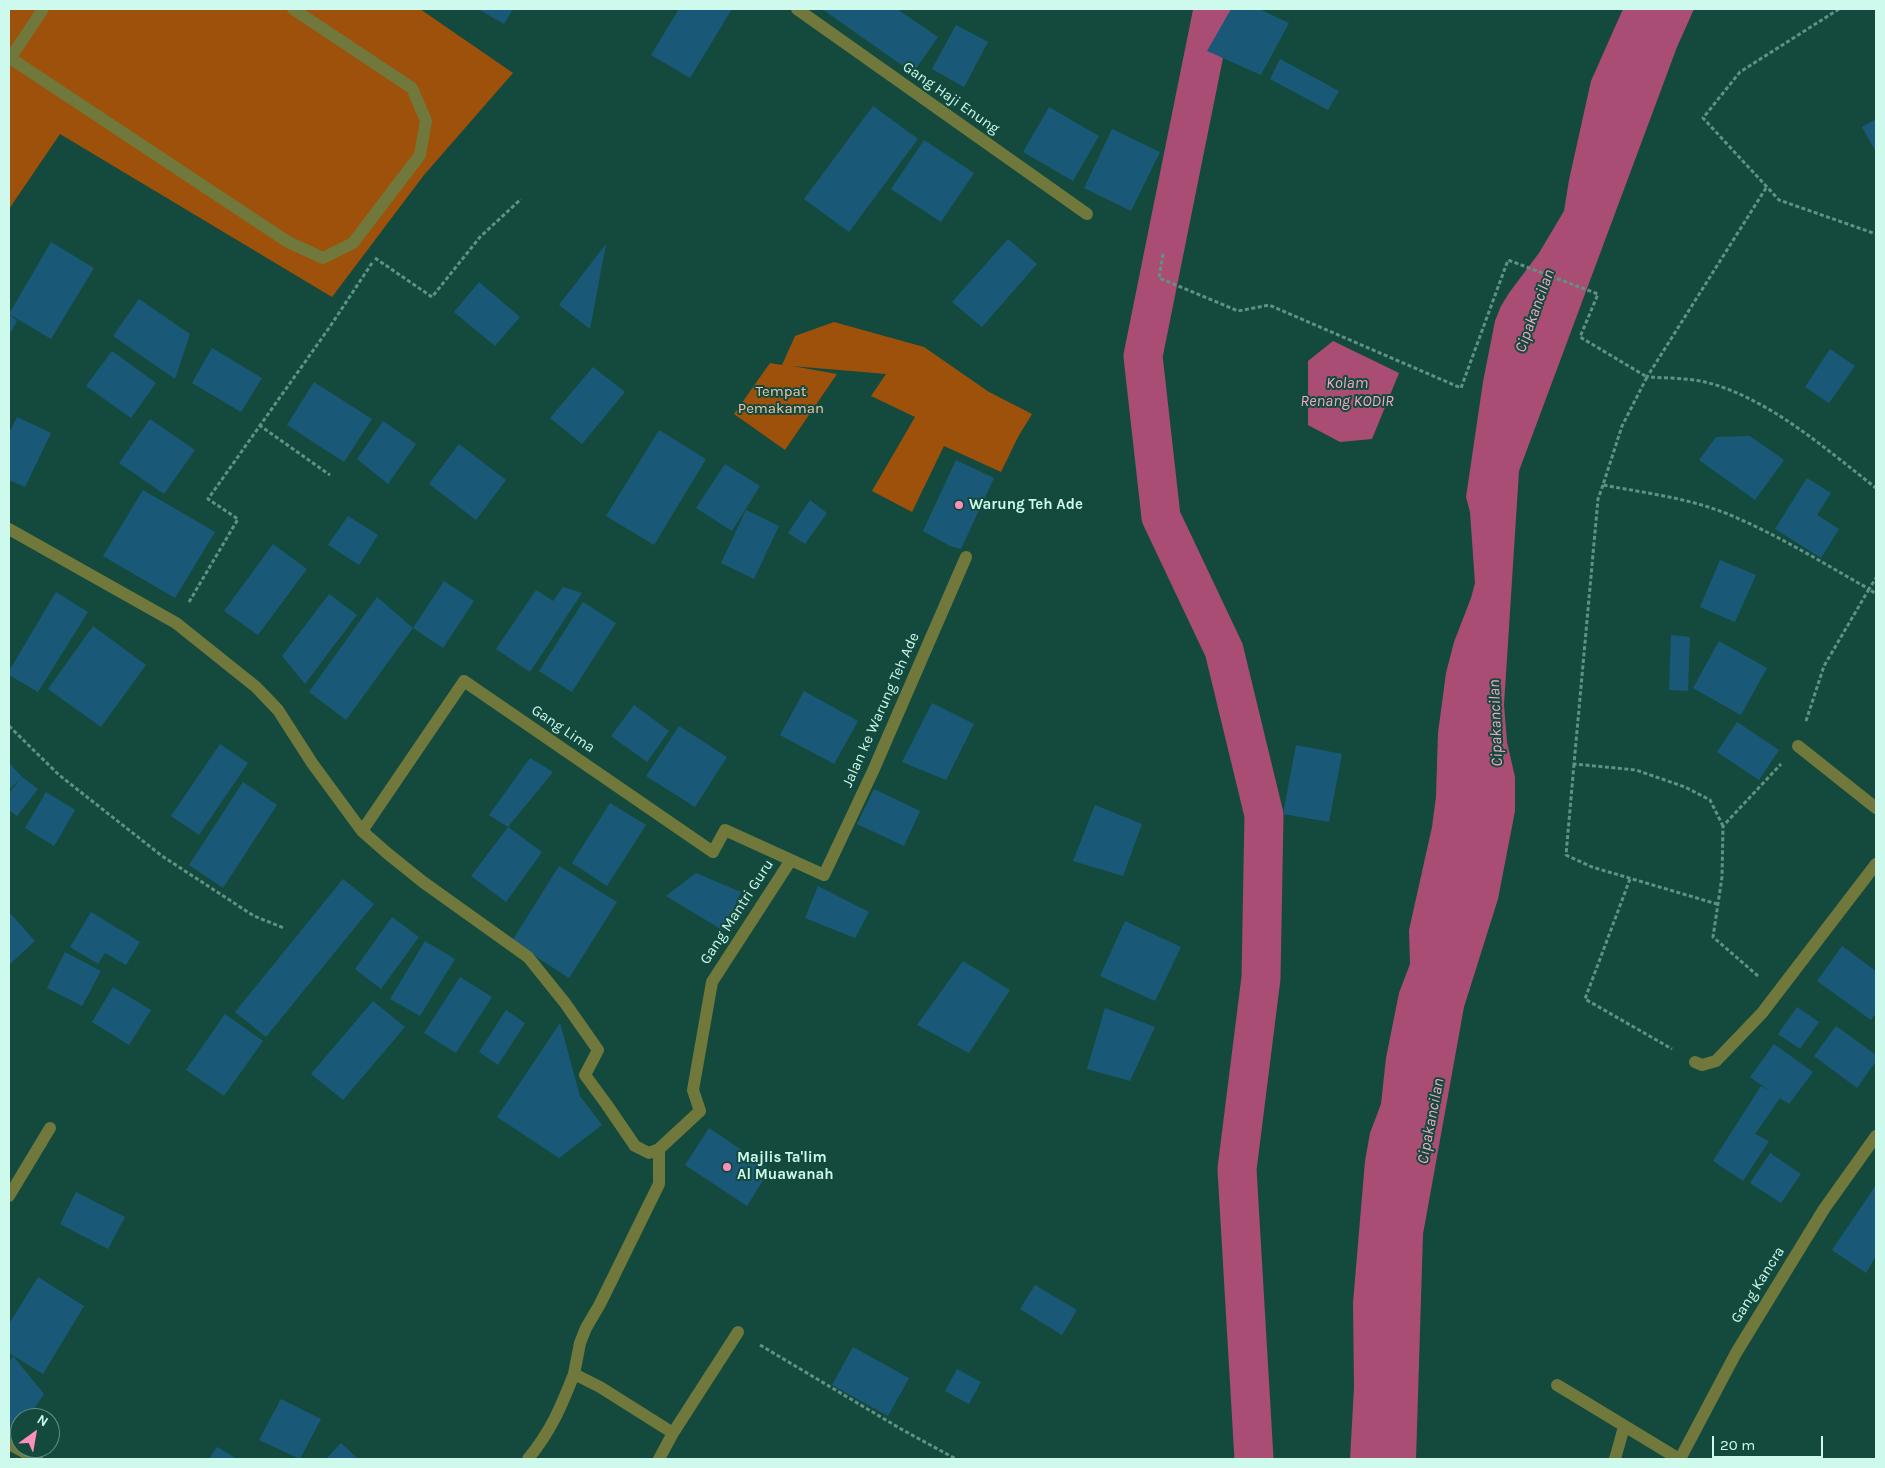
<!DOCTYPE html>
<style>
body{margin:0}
#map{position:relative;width:1885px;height:1468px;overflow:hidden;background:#144a3e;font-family:Karla,sans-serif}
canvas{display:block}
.frame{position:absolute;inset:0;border:10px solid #cdfaec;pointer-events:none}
.north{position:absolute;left:10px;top:1408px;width:50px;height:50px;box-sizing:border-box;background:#144a3e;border:1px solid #5e9084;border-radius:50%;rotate:32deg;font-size:14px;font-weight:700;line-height:20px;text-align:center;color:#cdfaec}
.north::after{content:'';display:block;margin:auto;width:18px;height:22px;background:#fe8ebd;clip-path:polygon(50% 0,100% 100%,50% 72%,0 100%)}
.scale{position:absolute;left:1712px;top:1436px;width:111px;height:22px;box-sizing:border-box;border:2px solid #cdfaec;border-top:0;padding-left:6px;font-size:15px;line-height:18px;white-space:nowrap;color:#cdfaec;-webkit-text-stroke:4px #144a3e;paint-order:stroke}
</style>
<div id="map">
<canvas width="1885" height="1468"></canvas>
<div class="frame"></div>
<div class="north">N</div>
<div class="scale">20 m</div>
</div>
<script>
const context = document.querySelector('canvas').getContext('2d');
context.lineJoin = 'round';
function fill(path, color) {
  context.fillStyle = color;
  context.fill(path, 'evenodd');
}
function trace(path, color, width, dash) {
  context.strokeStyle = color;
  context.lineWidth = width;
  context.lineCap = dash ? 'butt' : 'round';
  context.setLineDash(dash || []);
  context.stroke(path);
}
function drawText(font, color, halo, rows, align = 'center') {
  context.font = font + ' Karla,sans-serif';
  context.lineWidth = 4;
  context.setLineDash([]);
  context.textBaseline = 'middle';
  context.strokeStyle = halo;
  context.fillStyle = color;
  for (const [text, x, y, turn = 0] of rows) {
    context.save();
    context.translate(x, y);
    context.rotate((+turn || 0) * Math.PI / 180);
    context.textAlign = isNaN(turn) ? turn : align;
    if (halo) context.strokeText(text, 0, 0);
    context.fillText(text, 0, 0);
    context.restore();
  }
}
fill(new Path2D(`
 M9 9H420L513 73 424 175 332 297 60 134 9 209Z
 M834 322 924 347 989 392 1032 414 1018 437 1001 472 944 446 912 512 872 491 915 417 871 396 886 374 792 366 837 374 785 450 734 414 770 363 782 365 795 336Z`), '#9e510a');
fill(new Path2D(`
 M1623 9H1694L1677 47 1519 471 1504 705 1507 742 1515 777V811L1498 899 1464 1007 1423 1234 1416 1459H1350L1354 1388 1353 1303 1365 1161 1370 1133 1381 1104 1386 1058 1399 993 1410 964 1409 930 1432 827 1436 797 1438 733 1446 673 1454 642 1471 598 1475 583 1470 512 1466 497 1483 382 1495 321 1501 306 1509 293 1539 253 1564 211 1569 180 1591 81Z
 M1333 341 1399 373 1372 439 1340 442 1308 425V361Z`), '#a94d75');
trace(new Path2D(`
 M1213 9 1143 356 1161 517 1224 650 1264 815 1261 978 1237 1169 1254 1459`), '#a94d75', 39);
fill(new Path2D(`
 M478 9H513L504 24Z
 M679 9H732L690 78 651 55Z
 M822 9H897L938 37 913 73Z
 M1231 9H1259L1289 23 1261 75 1207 51Z
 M956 25 988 42 964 87 932 69Z
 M1280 59 1339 91 1328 110 1270 79Z
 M873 106 918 139 849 232 804 199Z
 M1049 107 1099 136 1073 181 1023 152Z
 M1876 119V152L1862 127Z
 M1112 129 1160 152 1131 211 1084 188Z
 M924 140 974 173 941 222 891 189Z
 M1008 239 1037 264 982 327 952 302Z
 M51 242 94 268 51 339 9 314Z
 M606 244 590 329 559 305Z
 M479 282 520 317 495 346 454 312Z
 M139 299 190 334 175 379 113 336Z
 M9 314 17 321 9 335Z
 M212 348 262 378 241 412 192 383Z
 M1830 349 1855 366 1829 403 1805 387Z
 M112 351 156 383 131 418 86 386Z
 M593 367 625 392 582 444 550 418Z
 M314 382 372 419 344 462 287 425Z
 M17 417 51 433 25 487 9 480V429L11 430Z
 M150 419 195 450 164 494 119 463Z
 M383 421 416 444 388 484 357 459Z
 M659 430 706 459 654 545 606 516Z
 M1750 436 1784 460 1755 500 1699 460 1716 437Z
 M459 444 506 480 476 520 429 484Z
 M956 460 994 478 961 549 950 546 923 531Z
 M725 464 760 486 732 531 696 508Z
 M1807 478 1831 493 1817 515 1839 529 1821 558 1775 529Z
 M143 490 215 532 175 598 103 556Z
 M810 500 827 513 805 544 788 533Z
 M746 510 779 526 754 579 721 563Z
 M348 516 378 535 359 565 328 545Z
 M273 544 307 569 258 635 224 611Z
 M1720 560 1756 575 1735 622 1700 607Z
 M444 581 474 601 443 648 413 628 346 720 309 692 377 597 413 628Z
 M563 587 582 593 530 672 496 649 536 590 553 601Z
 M56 592 88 612 38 692 9 675V671Z
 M329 594 357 615 305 684 282 656Z
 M583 602 616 623 572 692 539 671Z
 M93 626 146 665 101 727 48 689Z
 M1671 635 1690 637 1688 691 1669 690Z
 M1719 641 1767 668 1741 715 1693 688Z
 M804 691 858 721 834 764 780 735Z
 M932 703 974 724 946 780 902 762Z
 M634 705 669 731 647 762 611 736Z
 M1737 722 1779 750 1759 780 1717 752Z
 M679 726 727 757 695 807 646 776Z
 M220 744 248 763 199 835 171 816Z
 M1296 745 1342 754 1329 822 1283 814Z
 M530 758 553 772 508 827 489 815Z
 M9 763 22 777 38 789 17 816 9 810V793L22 777 9 790Z
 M243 782 277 805 223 888 189 865Z
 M874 789 920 811 904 846 857 824Z
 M46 792 75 810 54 846 25 828Z
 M610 803 646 825 607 886 572 863Z
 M1095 805 1142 824 1123 876 1073 861Z
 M508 827 542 852 506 902 471 876Z
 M559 866 617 902 569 978 512 941Z
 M696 873 741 892 724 931 666 896Z
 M343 879 374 904 266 1037 235 1012Z
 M818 886 869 912 855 938 805 918Z
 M9 912 35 941 9 965Z
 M91 912 140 942 126 965 105 953 98 964 70 947Z
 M392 917 419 937 381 989 355 969Z
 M1125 921 1181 947 1155 1001 1100 976Z
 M425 941 455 959 420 1016 390 999Z
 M1842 946 1876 971V1013L1871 1020 1817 981Z
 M65 952 101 971 82 1006 47 988Z
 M963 961 1010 990 969 1053 917 1025Z
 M460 977 492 997 456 1053 424 1033Z
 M113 987 151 1010 129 1045 92 1022Z
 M373 1001 405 1027 343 1100 311 1074Z
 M1797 1007 1819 1022 1800 1049 1778 1034Z
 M1105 1008 1155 1027 1130 1081 1087 1069Z
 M506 1010 525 1023 498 1065 479 1052Z
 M225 1014 263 1041 224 1096 186 1070Z
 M560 1023 580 1096 602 1125 559 1158 497 1117Z
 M1836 1026 1876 1055V1061L1857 1088 1814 1056Z
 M1774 1044 1813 1072 1789 1104 1780 1098 1755 1134 1769 1141 1743 1181 1713 1161 1761 1086 1770 1091 1750 1077Z
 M709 1128 770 1169 747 1206 685 1165Z
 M1770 1153 1801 1174 1781 1203 1750 1183Z
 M1876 1185V1256L1866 1273 1832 1250Z
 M76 1192 125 1217 108 1249 60 1224Z
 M38 1277 84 1306 43 1374 9 1353V1324Z
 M1035 1285 1077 1310 1062 1335 1020 1309Z
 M853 1347 909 1378 888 1416 832 1385Z
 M13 1356 44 1394 28 1418H20V1429L12 1441 9 1439V1363Z
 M957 1369 981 1382 969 1404 945 1391Z
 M281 1399 321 1419 300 1459 259 1440Z
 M341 1443 358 1459H326Z
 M217 1447 237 1459H209Z`), '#195977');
trace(new Path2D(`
 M1839 9 1740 72 1703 118 1779 200 1876 234
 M1766 188 1647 377C1666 378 1687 378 1705 382 1767 397 1826 449 1876 488
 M1163 254 1159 278 1238 311 1269 305 1461 388 1508 260 1598 294 1580 337 1647 377 1622 426 1603 485C1645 493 1690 498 1730 515 1778 535 1823 563 1869 589L1876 578
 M375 258 432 297 480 237 521 199
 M259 425 330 475
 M1603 485 1598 499 1574 764 1636 770 1685 787 1710 800 1723 826
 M189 602 238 519 208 499 329 328 372 263
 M1806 721 1824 666 1869 589 1876 594
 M9 726 59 775 162 856 254 916 284 928
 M1574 764 1566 855 1592 867 1717 904
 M1630 879 1585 999 1672 1049
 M1758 976 1713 937 1722 877 1723 826 1781 764
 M760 1345 901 1429 956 1459`), '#5f9285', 3, [4, 2.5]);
trace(new Path2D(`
 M10 58 288 242 323 258 353 243 420 155 426 121 412 88 293 9
 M9 60 43 9`), '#71783b', 12);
trace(new Path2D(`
 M797 9 1087 214
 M9 529 176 623 256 687 278 710 312 763 362 831 387 853 423 882 528 957 565 1003 598 1050 585 1075 607 1105 635 1146 649 1153 659 1149V1184L600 1304 586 1328 580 1343 574 1374 600 1387 673 1433
 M1798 746 1876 808
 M362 831 464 681 713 852 725 830 791 860
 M1695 1062 1702 1065 1716 1061 1762 1013 1876 864
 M659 1149 700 1111 693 1090 712 982 791 860 824 875 873 771 966 557
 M9 1196 50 1128
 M1557 1385 1679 1459
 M9 1444 37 1459
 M528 1459C551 1431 561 1407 574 1374
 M659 1459 673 1433 738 1332
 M1615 1459 1624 1427
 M1680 1459 1736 1353 1824 1209 1876 1136`), '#71783b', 12);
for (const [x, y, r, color] of [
 [959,505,5,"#fe8ebd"],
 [727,1167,5,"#fe8ebd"]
]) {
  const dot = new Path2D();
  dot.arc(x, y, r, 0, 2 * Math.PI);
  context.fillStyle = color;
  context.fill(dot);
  trace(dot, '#144a3e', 2);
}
drawText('15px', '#cdfaec', '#144a3e', [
 ["Gang Haji Enung",951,98,35],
 ["Jalan ke Warung Teh Ade",881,710,-66],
 ["Gang Lima",563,729,34],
 ["Gang Mantri Guru",737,912,-57],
 ["Gang Kancra",1758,1285,-58]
]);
drawText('15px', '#f2c6a9', '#144a3e', [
 ["Tempat",781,392],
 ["Pemakaman",781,409]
]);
drawText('bold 15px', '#cdfaec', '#144a3e', [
 ["Warung Teh Ade",969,505],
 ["Majlis Ta'lim",737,1158],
 ["Al Muawanah",737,1175]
], 'left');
drawText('italic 16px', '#f4a9c6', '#144a3e', [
 ["Cipakancilan",1535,311,-70],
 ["Kolam",1347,383],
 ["Renang KODIR",1347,401],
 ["Cipakancilan",1496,723,-92],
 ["Cipakancilan",1431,1121,-79]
]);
</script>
